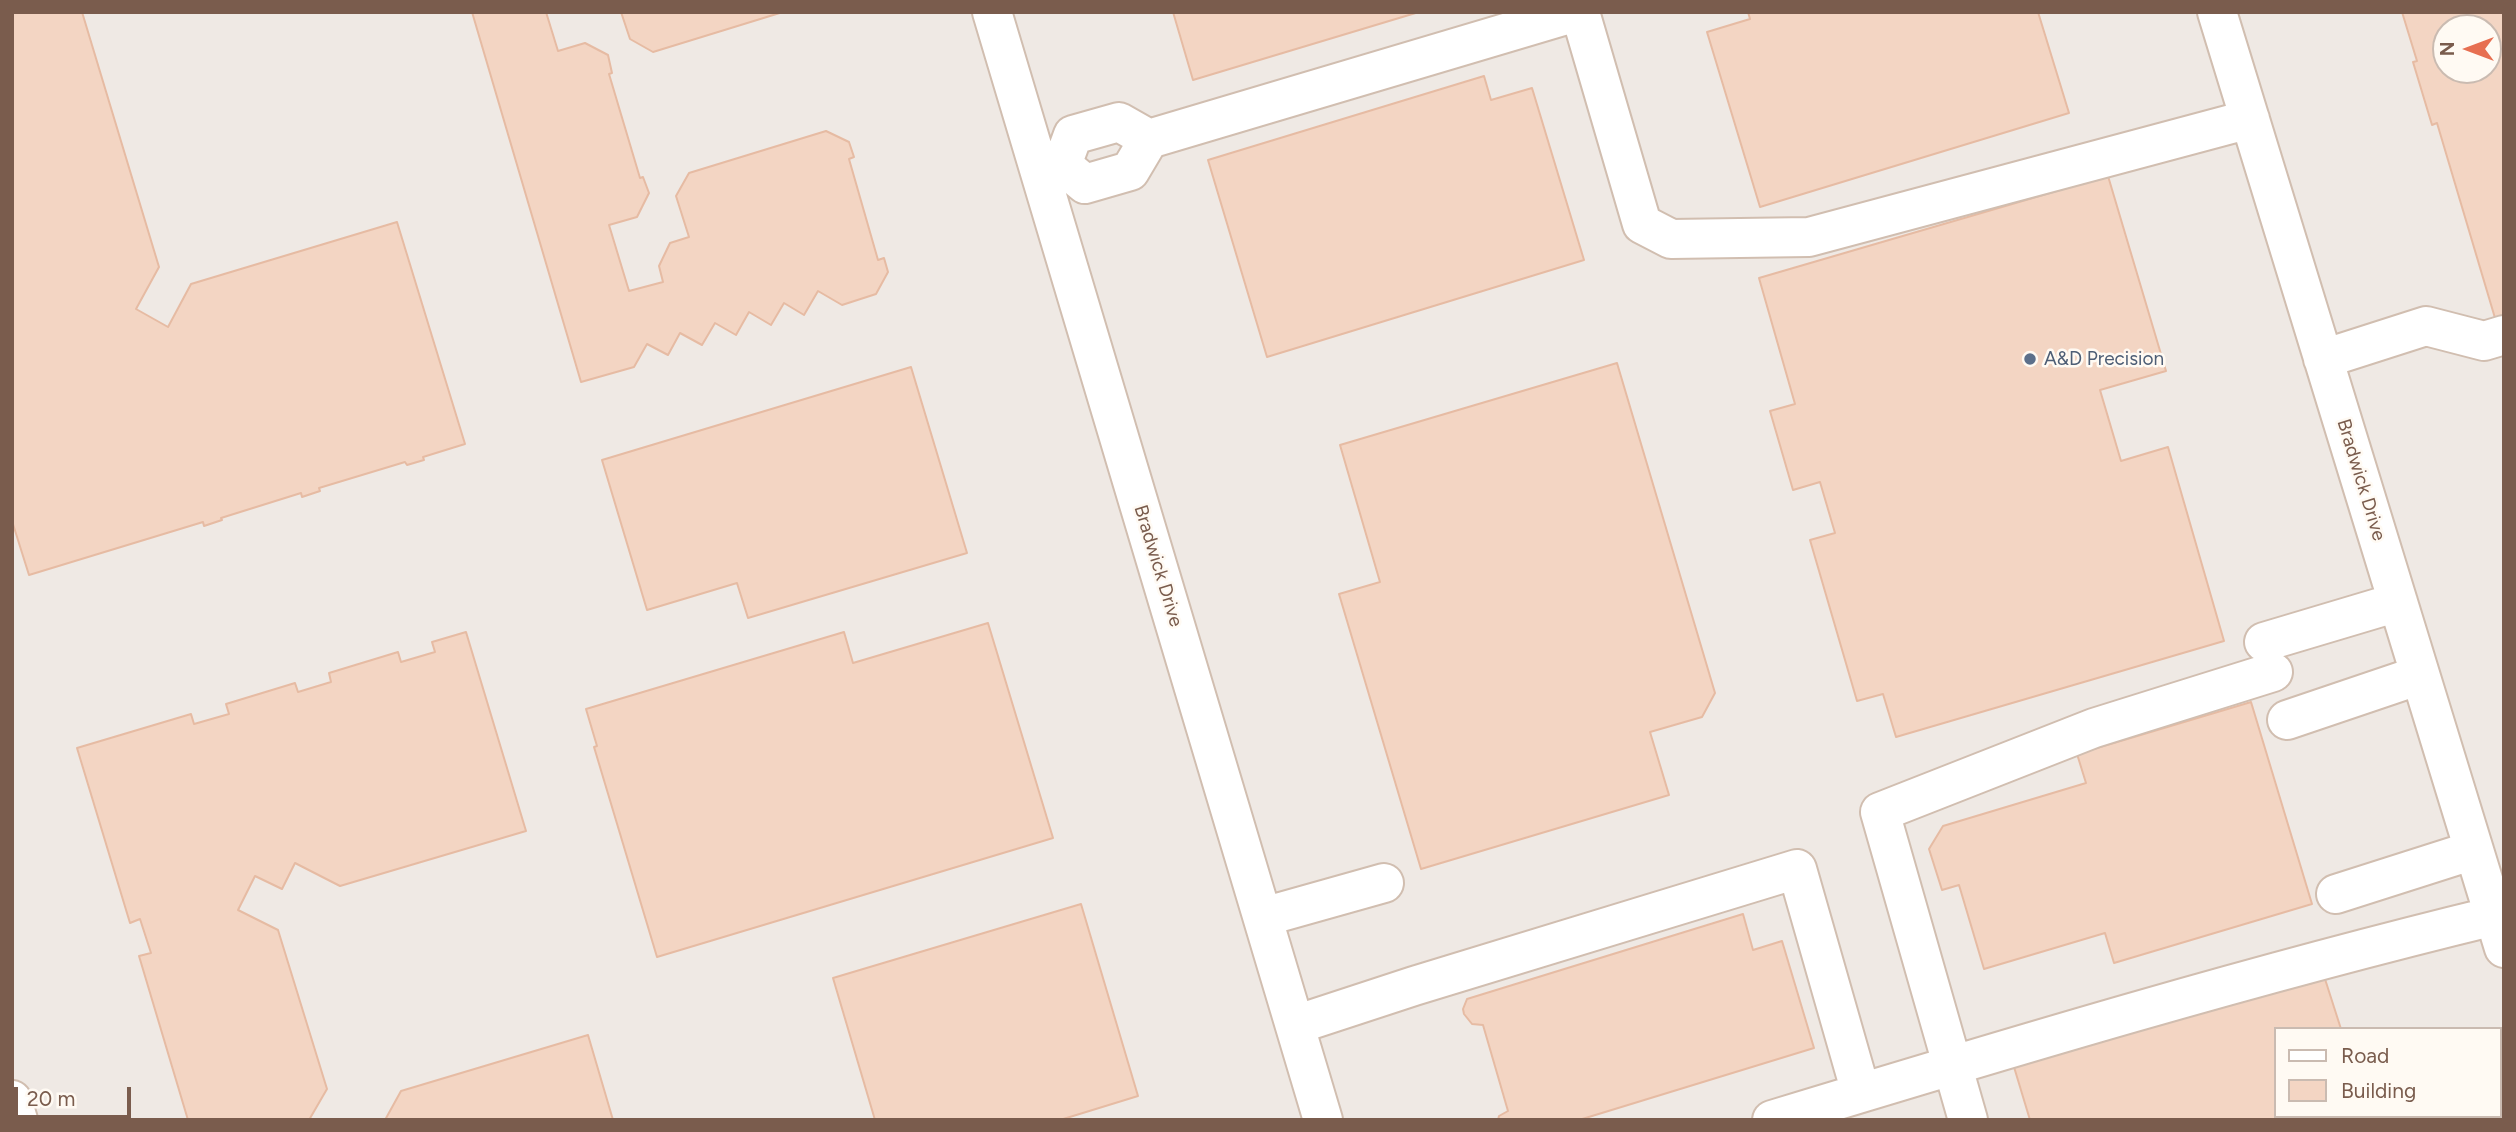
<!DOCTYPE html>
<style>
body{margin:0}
#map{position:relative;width:2516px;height:1132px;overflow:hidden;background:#fdf6ec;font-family:Figtree,sans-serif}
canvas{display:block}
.frame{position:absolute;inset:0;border:14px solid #7a5c4d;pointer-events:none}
.legend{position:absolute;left:2274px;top:1027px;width:228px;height:91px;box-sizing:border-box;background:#fffaf3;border:2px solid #cabbb1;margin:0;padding:9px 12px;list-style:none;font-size:21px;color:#7a5c4d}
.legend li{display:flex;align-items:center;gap:14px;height:35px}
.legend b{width:35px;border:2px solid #cabbb1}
.north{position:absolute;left:2432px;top:14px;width:70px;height:70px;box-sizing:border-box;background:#fffaf3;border:2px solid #cabbb1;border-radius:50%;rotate:270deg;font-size:19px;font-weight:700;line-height:28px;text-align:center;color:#7a5c4d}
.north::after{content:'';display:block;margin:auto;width:24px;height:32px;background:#e76f51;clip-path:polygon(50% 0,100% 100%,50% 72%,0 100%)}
.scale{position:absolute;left:14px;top:1087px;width:117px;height:32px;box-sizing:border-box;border:4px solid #7a5c4d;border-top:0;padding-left:9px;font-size:21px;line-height:24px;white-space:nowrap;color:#7a5c4d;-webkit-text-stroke:5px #fffaf3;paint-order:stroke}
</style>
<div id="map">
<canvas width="2516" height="1132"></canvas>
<div class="frame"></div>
<ul class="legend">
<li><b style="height:9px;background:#fff"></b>Road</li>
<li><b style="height:19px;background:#f3d5c3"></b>Building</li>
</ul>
<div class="north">N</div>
<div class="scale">20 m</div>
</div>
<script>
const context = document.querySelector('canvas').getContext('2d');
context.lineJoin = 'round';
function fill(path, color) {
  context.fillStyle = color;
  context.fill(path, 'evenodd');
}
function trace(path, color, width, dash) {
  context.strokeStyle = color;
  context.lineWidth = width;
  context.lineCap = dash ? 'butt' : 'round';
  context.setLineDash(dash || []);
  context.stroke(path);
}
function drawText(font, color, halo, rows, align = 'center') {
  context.font = font + ' Figtree,sans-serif';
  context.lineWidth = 5;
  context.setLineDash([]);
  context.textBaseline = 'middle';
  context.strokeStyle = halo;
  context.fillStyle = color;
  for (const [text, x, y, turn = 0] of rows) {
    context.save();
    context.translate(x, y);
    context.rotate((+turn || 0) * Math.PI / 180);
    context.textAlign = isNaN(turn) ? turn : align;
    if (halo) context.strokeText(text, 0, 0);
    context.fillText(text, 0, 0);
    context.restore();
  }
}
fill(new Path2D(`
 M12 12H2504V1120H12ZM2446 28H2488V70H2446ZM2276 1029H2500V1116H2276Z`), '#efe9e4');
const building = new Path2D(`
 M12 12H82L159 267 136 309 168 327 191 284 397 222 465 444 423 457 424 460 407 465 405 462 319 488 320 491 302 497 301 493 221 518 222 520 204 526 203 522 29 575 12 521Z
 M472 12H546L558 51 585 43 608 55 612 73 609 74 640 178 643 177 649 193 637 217 609 225 629 291 663 282 659 266 670 243 689 237 676 196 689 173 826 131 849 142 854 157 849 159 878 260 884 258 888 272 876 294 842 305 818 291 804 315 784 303 771 325 749 312 736 335 715 323 702 345 680 333 668 355 647 344 634 367 581 382Z
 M621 12H783L653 52 630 39Z
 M1173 12H1419L1193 80Z
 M1748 12H2038L2069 113 1760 207 1707 32 1750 19Z
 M2402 12H2504V316L2495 318 2437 123 2432 125 2413 62 2417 61ZM2446 28H2488V70H2446Z
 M1484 76 1491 100 1532 88 1584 260 1267 357 1208 160Z
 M2108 176 2166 371 2100 390 2121 461 2168 447 2224 641 1896 737 1883 694 1857 701 1810 540 1835 533 1820 482 1793 490 1770 411 1795 404 1759 278Z
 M1617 363 1715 693 1702 717 1650 732 1669 795 1421 869 1339 594 1380 582 1340 445Z
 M911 367 967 553 748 618 737 583 647 610 602 460Z
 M988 623 1053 838 657 957 594 747 597 746 586 709 844 632 853 663Z
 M466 632 526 831 340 886 295 863 282 889 255 876 238 910 278 930 327 1089 309 1120H188L139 956 151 953 140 919 130 923 77 748 191 714 194 724 229 714 226 704 295 683 298 692 331 682 329 673 398 652 401 662 435 652 432 642Z
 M2251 702 2312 904 2114 963 2105 933 1984 969 1959 885 1942 890 1929 849 1943 826 2086 783 2077 754Z
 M1081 904 1138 1096 1060 1120H875L833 978Z
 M1743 914 1753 950 1782 941 1814 1048 1579 1120H1498L1499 1116 1508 1111 1483 1025 1472 1024 1464 1014 1463 1009 1467 999Z
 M2303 979 2305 985 2325 979 2341 1029H2276V1116H2367L2368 1120H2030L2014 1067Z
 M588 1035 613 1120H385L401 1091Z`);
fill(building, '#f3d5c3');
trace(building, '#e6bba3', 2);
const minor = new Path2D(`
 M992 12 1323 1120
 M1580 12 1642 224 1671 239 1809 237 2250 119
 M2217 12 2504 948
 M1062 165 1085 184 1130 171 1149 139 1576 12
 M1062 165 1073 135 1119 122 1149 139
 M2323 359 2426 326 2484 341 2504 335
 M2264 642 2398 602
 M2287 720 2420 675
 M2336 894 2474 850
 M1263 917 1384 883
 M1295 1025 1414 986 1797 869 1861 1093
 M12 1100 18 1120
 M1772 1120C2012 1047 2251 975 2494 916
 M1968 1120 1880 812 2094 728 2273 672`);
trace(minor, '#d1beb0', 42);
trace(minor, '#fff', 38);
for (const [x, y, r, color] of [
 [2030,359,7,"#5c6f8a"]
]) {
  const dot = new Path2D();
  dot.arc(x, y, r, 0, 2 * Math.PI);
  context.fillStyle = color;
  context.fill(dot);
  trace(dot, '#fffaf3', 2.5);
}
drawText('19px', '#4e5e75', '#fffaf3', [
 ["A&D Precision",2044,359]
], 'left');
drawText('19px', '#7a5c4d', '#fffaf3', [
 ["Bradwick Drive",2361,480,73],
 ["Bradwick Drive",1158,566,73]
]);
</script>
